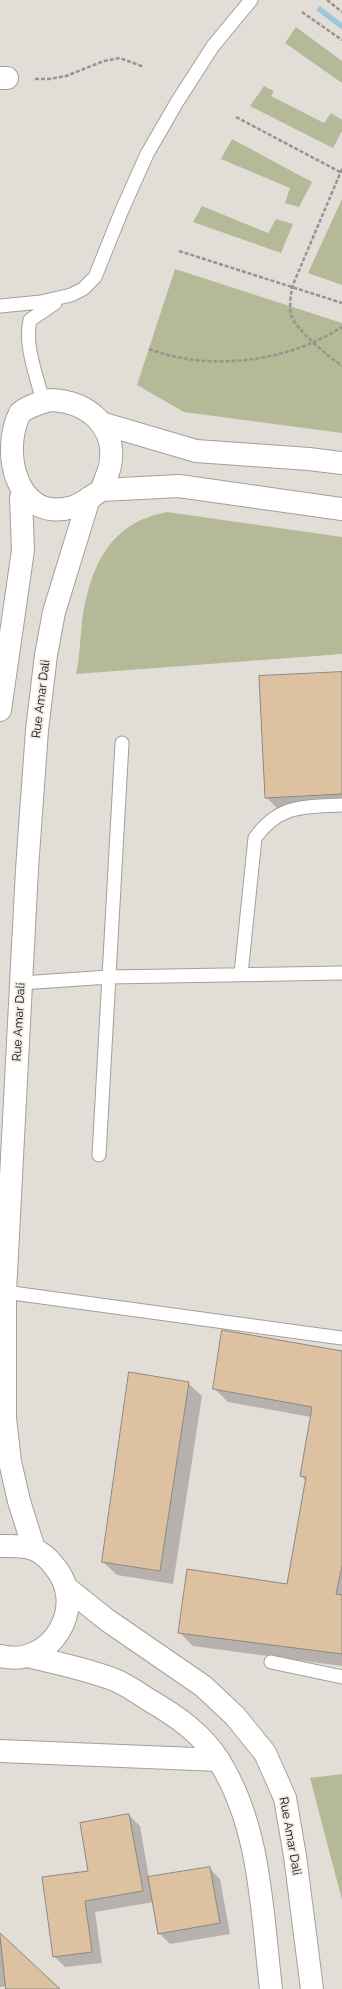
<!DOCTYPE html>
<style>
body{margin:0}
canvas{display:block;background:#e3ddd7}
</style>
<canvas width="342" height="1989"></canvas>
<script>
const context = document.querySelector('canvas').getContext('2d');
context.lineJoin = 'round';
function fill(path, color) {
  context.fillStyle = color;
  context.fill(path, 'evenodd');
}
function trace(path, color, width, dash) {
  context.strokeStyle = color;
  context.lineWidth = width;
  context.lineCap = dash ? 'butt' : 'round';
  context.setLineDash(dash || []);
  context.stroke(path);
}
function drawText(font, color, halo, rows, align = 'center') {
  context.font = font + ' Raleway,sans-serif';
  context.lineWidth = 3.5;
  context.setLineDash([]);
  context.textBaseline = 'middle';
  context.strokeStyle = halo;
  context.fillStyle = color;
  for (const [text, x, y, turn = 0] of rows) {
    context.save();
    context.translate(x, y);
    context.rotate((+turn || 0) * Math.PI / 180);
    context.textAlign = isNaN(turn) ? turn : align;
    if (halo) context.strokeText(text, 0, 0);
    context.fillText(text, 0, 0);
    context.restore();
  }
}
fill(new Path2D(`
 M296 27 342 61V83L285 43Z
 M264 86 274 91 271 96 324 123 331 113 342 120V131L333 148 250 106Z
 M232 139 312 182 299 207 285 203 290 188 221 159Z
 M342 199V285L308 273Z
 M202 206 268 233 276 219 293 224 281 253 193 222Z
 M175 269 342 323V433L184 412 137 385Z
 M167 512 342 537V654L76 674C80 657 80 639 82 622 90 568 108 523 167 512Z
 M342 1774V1900L310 1778Z`), '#b4b997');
fill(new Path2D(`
 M320 6 342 23V30L316 10Z`), '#9bc8dc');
fill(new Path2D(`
 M342 673V808L281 812 266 797Z
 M342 1352V1666L193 1646 179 1632 288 1585 306 1481 301 1476 311 1417 228 1402 214 1388Z
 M188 1383 202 1396 173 1584 117 1575 103 1562Z
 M129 1815 140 1826 149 1878 209 1868 220 1879 230 1934 170 1944 159 1933 154 1902 95 1912 102 1963 65 1967 54 1956 89 1871Z
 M0 1939H1L58 1989H7V1986L0 1987Z`), '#0003');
const building = new Path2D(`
 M342 672V794L265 798 259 676Z
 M222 1330 342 1351V1566L336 1594 342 1595V1654L178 1633 187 1569 287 1584 306 1477 300 1476 312 1407 213 1389Z
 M129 1372 189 1382 160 1571 102 1562Z
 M129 1814 143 1891 85 1901 92 1952 53 1957 42 1877 88 1871 80 1823Z
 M210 1867 220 1923 158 1934 148 1877Z
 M0 1933 60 1989H6Z`);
fill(building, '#dec1a0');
trace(building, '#8d8882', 1);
const lane = new Path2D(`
 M0 306 41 302 71 295 83 289 95 277 122 210 147 154 177 102 213 46 251 0
 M43 402C37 376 24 346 30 320L55 303
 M241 974 255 838C279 804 304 807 342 805
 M21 983 109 977 342 973
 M99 1155 122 743
 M5 1292 342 1338
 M271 1662 342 1677`);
const street = new Path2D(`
 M0 78H7
 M0 1751 219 1760`);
const secondary = new Path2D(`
 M50 400C87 401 118 426 110 466 108 474 104 482 102 490 93 495 83 504 73 507 17 524 0 452 20 413 28 406 40 403 50 400Z
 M101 423 196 451 309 459 342 463
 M102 490 179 486 342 509
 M0 710 23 550 21 498
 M0 1546C11 1546 22 1545 33 1549 41 1552 49 1559 54 1566 89 1606 51 1669 0 1656
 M34 1549 19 1501 10 1462 5 1418V1292L27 869 37 730 46 655 54 612 89 498
 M67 1588 107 1620 203 1686 235 1716 265 1753 285 1798 295 1856 312 1989
 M27 1656C57 1663 87 1669 115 1680 127 1685 138 1693 149 1700 175 1715 203 1734 219 1761 261 1827 262 1914 271 1989`);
trace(lane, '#a59f99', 15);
trace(street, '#a59f99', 24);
trace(secondary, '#a59f99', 24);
trace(new Path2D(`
 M327 0 342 12
 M302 12 342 40
 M35 79H49L66 76 104 61 120 58 144 67
 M236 117 342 173
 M342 169 292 287C291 296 289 306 291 315 296 330 329 357 342 366
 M179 251 342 303
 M149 349C209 372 288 362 342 327`), '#98938f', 2.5, [4, 2]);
trace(lane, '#fff', 13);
trace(street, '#fff', 22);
trace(secondary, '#fff', 22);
drawText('12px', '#0d0b09', '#f0eae4', [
 ["Rue Amar Dali",41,699,-83],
 ["Rue Amar Dali",19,1022,-87],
 ["Rue Amar Dali",290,1836,80]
]);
</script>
